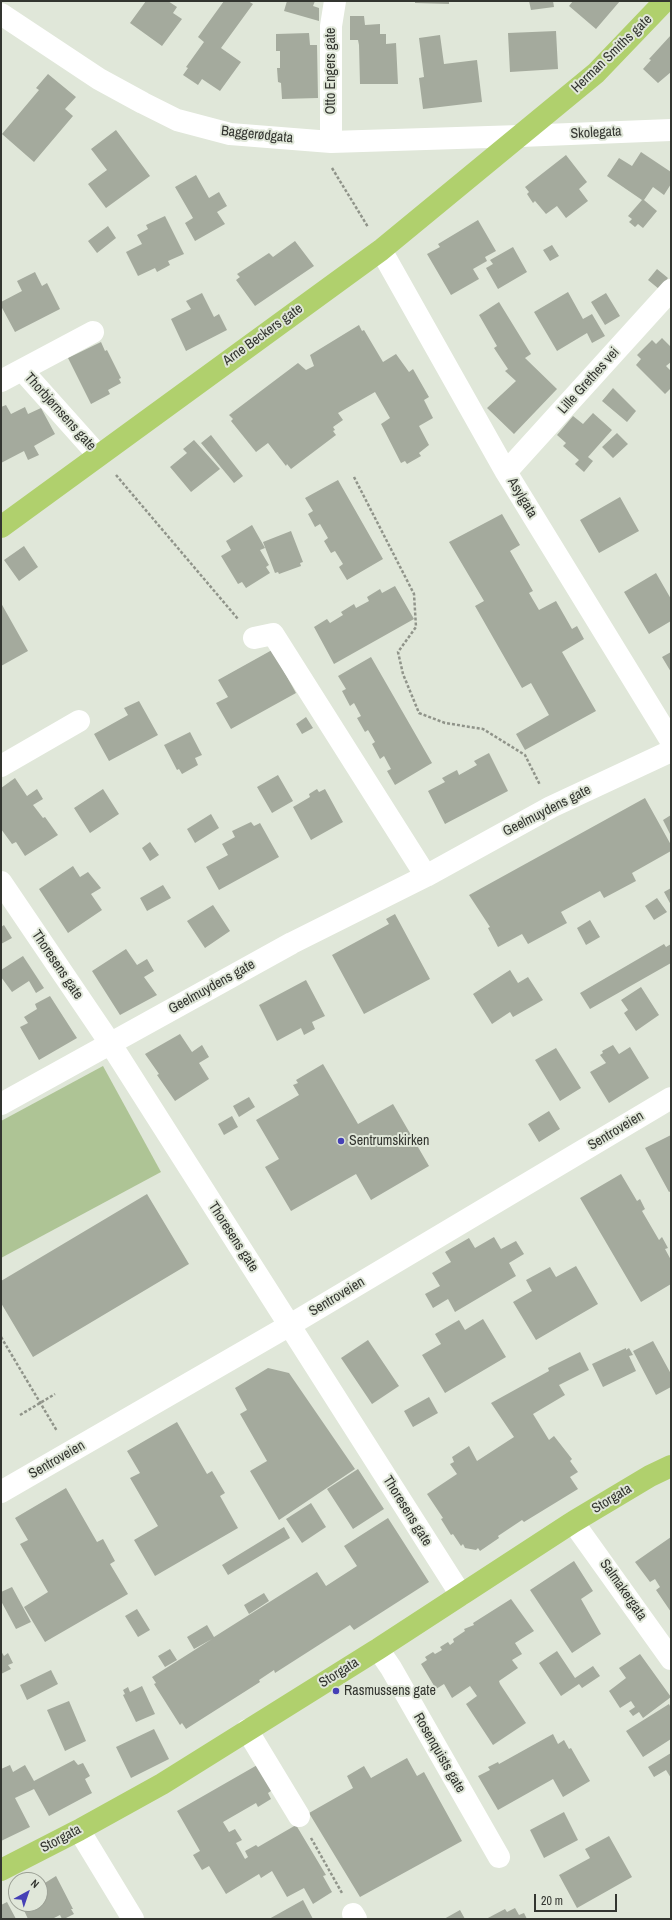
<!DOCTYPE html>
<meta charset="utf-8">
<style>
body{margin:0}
#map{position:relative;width:672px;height:1920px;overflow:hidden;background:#e0e7d9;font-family:"Archivo Narrow",sans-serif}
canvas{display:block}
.frame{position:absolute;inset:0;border:2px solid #333530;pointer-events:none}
.north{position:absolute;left:8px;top:1872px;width:40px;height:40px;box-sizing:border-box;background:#e0e7d9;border:1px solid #9ba095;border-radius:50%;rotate:40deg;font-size:11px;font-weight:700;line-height:16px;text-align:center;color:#333530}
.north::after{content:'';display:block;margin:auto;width:14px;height:18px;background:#4540b6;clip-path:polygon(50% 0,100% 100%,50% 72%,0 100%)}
.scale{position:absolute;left:534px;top:1894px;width:83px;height:18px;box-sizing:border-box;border:2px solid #333530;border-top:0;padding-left:5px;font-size:12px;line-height:14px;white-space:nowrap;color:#333530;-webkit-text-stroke:3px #e0e7d9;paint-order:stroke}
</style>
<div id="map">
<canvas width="672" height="1920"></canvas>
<div class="frame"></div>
<div class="north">N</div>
<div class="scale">20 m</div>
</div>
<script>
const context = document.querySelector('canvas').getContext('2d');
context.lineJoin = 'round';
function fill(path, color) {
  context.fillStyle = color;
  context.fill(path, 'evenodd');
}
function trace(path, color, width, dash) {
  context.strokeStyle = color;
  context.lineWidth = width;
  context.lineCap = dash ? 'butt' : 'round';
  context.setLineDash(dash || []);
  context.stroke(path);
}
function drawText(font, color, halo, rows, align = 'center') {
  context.font = font + ' "Archivo Narrow",sans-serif';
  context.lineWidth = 4;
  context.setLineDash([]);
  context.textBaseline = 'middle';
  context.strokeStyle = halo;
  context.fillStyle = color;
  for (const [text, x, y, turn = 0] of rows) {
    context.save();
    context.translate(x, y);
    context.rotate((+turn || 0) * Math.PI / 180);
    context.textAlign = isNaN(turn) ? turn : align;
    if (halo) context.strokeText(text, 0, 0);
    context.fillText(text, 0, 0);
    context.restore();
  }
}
fill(new Path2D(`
 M103 1066 161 1172 1 1258V1121Z`), '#aec495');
fill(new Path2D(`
 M146 1 159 2 168 1 177 7 173 13 182 19 162 46 130 23Z
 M224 1H248L253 4 221 48 241 62 220 91 202 79 198 85 183 75 188 68 186 67 204 42 198 37Z
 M287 1H315L313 6 319 8V21L284 11Z
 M415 1H449V4L415 3Z
 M529 1H553L554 7 531 10Z
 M573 1H620L596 29 569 6Z
 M350 16H364L365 25 380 24V34H386V44L396 43 398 84H360L359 45 358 40H350Z
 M556 31 558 69 510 72 508 33Z
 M309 33 310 45H317L318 98 282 99 281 83 278 82 277 68H280V51H276V34Z
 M440 35 444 64 477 60 482 102 423 109 419 78 424 77 419 38Z
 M671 35V72L658 83 643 69 651 60 649 59Z
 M48 74 76 97 65 109 73 116 34 162 2 134 39 90 36 88Z
 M116 130 150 176 106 208 88 184 107 170 91 149Z
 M641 152 671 172V184L664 195 653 187 644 200 657 211 643 228 638 224 635 227 629 222 632 219 628 216 642 200 607 176 619 158 632 166Z
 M566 155 587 182 579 189 588 201 566 218 557 206 546 214 535 201 533 203 527 194 529 192 525 187Z
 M196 175 209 198 219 192 227 206 217 212 225 224 195 241 185 223 193 218 175 187Z
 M165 216 184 254 168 261 170 265 157 272 155 268 138 276 126 252 142 244 137 235 148 229 146 225Z
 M478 220 496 251 485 257 487 261 473 269 479 279 451 295 427 254 440 247 438 244Z
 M108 226 116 238 97 253 88 241Z
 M295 241 314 266 255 306 236 280 240 277 237 274 269 253 273 257Z
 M552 245 559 256 550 261 543 250Z
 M513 247 527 272 498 289 486 268 493 264 490 260Z
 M657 269 668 278 659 289 648 280Z
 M35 272 42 286 47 283 60 309 15 332 1 306V302L22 291 17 281Z
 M568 292 583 319 592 314 605 336 592 343 587 333 557 351 534 312Z
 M202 293 214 317 219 314 227 330 186 351 171 319 191 309 186 301Z
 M606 293 620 316 605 325 591 302Z
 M499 302 531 354 525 358 557 389 514 434 487 408 516 381 505 371 508 369 494 348 497 346 479 315Z
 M359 325 362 331 364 330 383 362 396 354 409 372 413 369 429 397 424 400 433 418 419 426 429 445 419 453 421 456 407 464 405 461 401 463 381 424 390 418 375 392 338 413 343 420 333 427 335 430 333 431 336 435 291 469 287 464 286 466 268 443 256 452 231 421 233 419 229 415 298 363 306 370 314 366 310 355Z
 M662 338 671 347V362L666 366 671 371V388L665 394 636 365 641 359 637 355 652 340 656 344Z
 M101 342 105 351 107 350 121 378 119 379 121 383 108 390 110 394 91 404 68 358Z
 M613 388 636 411 627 422 602 401Z
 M6 405 11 414 25 407 28 414 41 408 55 434 34 446 39 455 28 460 24 451 1 463V407Z
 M593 413 612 430 588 457 593 461 584 472 575 464 579 460 563 446 566 443 557 435 573 416 583 424Z
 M617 433 628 444 613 458 602 447Z
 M211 435 243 476 234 483 201 443Z
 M194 440 220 469 191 492 170 467 187 453 183 449Z
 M338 480 383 559 347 580 339 567 343 564 335 551 331 553 324 541 328 538 320 524 315 527 308 514 313 511 305 498Z
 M620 497 639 531 599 553 580 520Z
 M502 514 520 545 510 551 533 591 529 593 539 610 556 601 572 629 577 626 584 639 562 652 596 711 525 750 516 734 549 715 531 683 522 688 475 606 484 601 449 542Z
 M252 525 265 548 260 550 269 565 266 567 270 573 246 588 242 582 238 584 221 556 231 550 226 541Z
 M291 531 303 562 300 563 301 566 279 574 278 572 275 573 263 542Z
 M24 546 38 567 19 581 4 560Z
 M656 573 671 599V621L649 634 624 592Z
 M395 586 414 619 334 664 314 627 327 619 330 623 343 615 341 612 354 604 356 608 369 601 367 597 380 589 382 593Z
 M1 603 28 651 1 666Z
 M272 650 296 693 231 729 216 703 228 697 218 680Z
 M671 652V672L662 657Z
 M371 657 432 763 395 785 387 771 391 769 384 756 380 759 372 744 375 742 368 730 365 732 357 718 361 716 354 703 350 706 342 691 346 689 338 676Z
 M139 701 158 735 109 761 94 734 128 715 124 708Z
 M306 717 313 728 302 734 296 724Z
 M190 732 202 755 195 758 198 765 182 774 179 769 177 770 164 745Z
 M489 753 508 791 445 824 428 791 445 782 442 778 457 770 459 775 477 765 474 761Z
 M278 775 293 801 272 813 257 787Z
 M15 778 27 796 37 789 43 799 33 805 43 818 45 817 58 835 25 856 16 842 12 844 1 829V788Z
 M103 789 119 814 90 833 74 808Z
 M317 789 319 792 325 789 343 822 311 840 293 807 310 797 309 794Z
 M645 798 671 845V851L632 873 636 881 604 898 600 891 561 912 567 923 528 944 522 934 498 947 488 928 490 927 469 895Z
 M211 814 219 828 195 843 187 829Z
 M671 815V836L663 820Z
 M251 822 254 826 260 823 279 857 219 890 206 867 228 855 222 844 235 837 232 831Z
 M150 842 159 855 150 861 142 848Z
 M73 866 80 877 88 872 101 888 91 894 102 910 68 933 39 889Z
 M163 885 171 898 147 911 140 898Z
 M671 888V905L664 892Z
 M657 898 667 912 654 920 645 906Z
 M213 905 230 931 205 948 187 921Z
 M395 914 430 979 364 1014 332 955 389 924 386 919Z
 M590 920 600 937 586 945 577 928Z
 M4 925 12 938 1 944V927Z
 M664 944 666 947 671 944V963L590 1009 580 993Z
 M126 949 137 965 147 959 154 971 144 977 157 995 120 1015 92 971Z
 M23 956 44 988 36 993 29 981 12 992 1 977V970Z
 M510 970 518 983 528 977 543 1000 513 1017 510 1012 492 1024 473 994Z
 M306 980 325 1016 312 1022 315 1029 304 1035 301 1028 277 1041 259 1005Z
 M641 987 659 1015 636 1031 624 1013 628 1010 621 1000Z
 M50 996 77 1038 39 1060 20 1027 28 1023 24 1017 37 1009 35 1004Z
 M180 1034 192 1052 202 1045 209 1057 199 1063 209 1079 175 1101 157 1075 159 1074 145 1054Z
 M613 1045 619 1054 630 1047 649 1078 609 1103 590 1072 606 1063 600 1055 603 1053 602 1051Z
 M556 1048 581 1088 560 1101 535 1060Z
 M323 1064 358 1124 393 1104 429 1166 371 1200 356 1174 291 1211 265 1167 279 1159 256 1120 299 1095 293 1085 298 1083 296 1080Z
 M249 1097 255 1107 239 1117 233 1106Z
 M549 1111 560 1129 539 1142 528 1124Z
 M232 1116 238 1127 224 1135 218 1124Z
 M671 1135V1191L669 1192 645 1148Z
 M621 1174 637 1201 640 1199 645 1209 642 1211 659 1240 662 1237 668 1248 665 1249 671 1260V1284L641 1302 580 1198Z
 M147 1194 189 1264 33 1357 1 1303V1281Z
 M494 1237 501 1249 516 1241 524 1254 509 1263 516 1276 455 1312 448 1299 433 1308 425 1294 440 1286 432 1273 451 1262 445 1252 469 1238 475 1248Z
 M576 1266 598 1304 536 1340 513 1302 532 1291 526 1280 550 1267 556 1277Z
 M483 1319 506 1357 445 1393 422 1355 441 1344 435 1334 459 1320 465 1330Z
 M368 1340 399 1386 372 1404 341 1358Z
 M653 1341 671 1374V1387L656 1395 633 1351Z
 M626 1348V1350L629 1348 633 1355 629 1356 636 1371 603 1387 592 1364Z
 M580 1352 589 1370 559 1385 565 1395 533 1414 549 1440 554 1436 572 1459 570 1461 578 1472 570 1477 578 1489 524 1522 522 1520 498 1536 499 1538 480 1551 478 1548 476 1550 465 1548 463 1544 461 1546 453 1534 451 1535 441 1519 443 1518 427 1494 457 1474 450 1464 454 1462 452 1457 469 1446 477 1461 514 1437 491 1403 549 1371 548 1368Z
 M268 1368 289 1373 355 1469 279 1520 250 1471 267 1461 240 1414 247 1410 235 1388Z
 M429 1397 438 1413 413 1427 404 1411Z
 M177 1422 207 1474 212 1471 225 1493 220 1496 238 1528 155 1576 134 1540 158 1526 130 1478 140 1473 127 1451Z
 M358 1469 384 1509 353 1529 327 1489Z
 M66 1488 97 1542 103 1539 115 1561 110 1564 128 1594 45 1642 24 1607 48 1592 20 1544 28 1540 15 1518Z
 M311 1503 326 1527 302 1543 286 1519Z
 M388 1518 429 1582 354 1630 350 1625 275 1673 274 1670 259 1680 260 1682 186 1729 182 1723 180 1725 154 1684 156 1683 152 1677 212 1639 194 1649 187 1637 207 1625 214 1637 317 1572 326 1586 357 1566 344 1546Z
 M284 1527 290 1538 228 1575 222 1565Z
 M671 1537V1612L656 1590 660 1587 655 1579 650 1582 635 1562Z
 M574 1561 593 1591 581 1599 601 1634 572 1653 530 1590Z
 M12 1587 31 1622 16 1629 1 1601V1592Z
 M264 1593 269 1601 249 1614 244 1605Z
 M511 1599 534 1631 515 1643 522 1654 512 1660 518 1668 499 1681 500 1684 526 1723 493 1745 466 1704 477 1696 470 1686 452 1698 444 1684 436 1689 421 1664 427 1660 425 1657 433 1652 435 1654 442 1650 440 1647 448 1642 450 1645 454 1642 453 1639 465 1631 464 1629 474 1625 473 1623Z
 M137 1609 150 1630 138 1637 125 1616Z
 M170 1649 177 1660 165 1667 158 1656Z
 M1 1651 4 1656 8 1653 13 1663 8 1665 11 1669 1 1674Z
 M557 1651 575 1678 593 1666 600 1676 582 1688 579 1684 561 1696 539 1663Z
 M640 1654 671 1697 643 1718 639 1712 633 1716 629 1711 635 1707 631 1701 620 1708 609 1691 626 1678 619 1668Z
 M51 1670 58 1684 27 1700 20 1685Z
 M142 1686 155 1714 136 1722 123 1695 125 1694 123 1690 128 1687 130 1692Z
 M69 1701 86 1741 65 1751 47 1710Z
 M669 1704 671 1708V1739L643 1757 626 1731Z
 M154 1729 169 1759 131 1778 116 1747Z
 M553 1734 558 1744 564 1740 569 1749 571 1748 590 1781 563 1797 553 1779 498 1810 478 1776 490 1770 488 1767 498 1762 499 1764Z
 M671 1753V1778L666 1770 654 1777 648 1767Z
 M407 1758 417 1776 424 1772 462 1841 360 1897 309 1813 353 1788 347 1776 364 1766 371 1778Z
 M74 1760 78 1765 83 1763 90 1776 85 1779 92 1793 49 1816 34 1789 15 1798 30 1827 1 1841V1769L10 1765 13 1772 25 1765 34 1781Z
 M259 1764 274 1789 268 1793 271 1799 258 1807 256 1803 223 1822 229 1832 235 1829 242 1840 236 1843 245 1859 248 1857 245 1851 256 1845 258 1847 296 1825 326 1875 323 1876 332 1892 313 1904 304 1888 287 1897 272 1871 261 1878 259 1874 226 1894 209 1866 202 1870 193 1855 200 1851 177 1811Z
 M564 1812 578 1840 544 1858 530 1830Z
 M609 1836 632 1877 577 1908 559 1875 590 1858 585 1849Z
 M56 1876 73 1909H71L74 1914 64 1919H62L60 1915 52 1919H28L21 1904H40V1886Z
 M303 1900 313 1919H269Z
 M7 1902 16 1919H1V1905Z
 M515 1908 519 1915 524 1913 527 1919H486L505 1909 507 1912Z
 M460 1910 465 1919H444Z`), '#a4aa9d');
trace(new Path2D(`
 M332 168 368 227
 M116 475 238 619
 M354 477 414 594 416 627 398 652 403 674 419 713 445 723 483 729 525 755 540 785
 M1 1337 57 1431
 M20 1415 55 1394
 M311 1838 342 1893`), '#90948a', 2.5, [3, 2]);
trace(new Path2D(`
 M1 14 99 79 143 103 177 120 230 134 331 142 520 136 671 130
 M331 142V26L335 1
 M381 250 506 472 671 741
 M22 370 98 455
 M1 381 93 332
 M506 472 671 290
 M254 638 273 634 426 876
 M1 766 79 721
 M1 882 110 1043 461 1595
 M1 1104 292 943 426 876 551 807 671 751
 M1 1492 290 1325 671 1098
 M573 1522 671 1659
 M378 1649 391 1668 499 1857
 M247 1730 299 1816
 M79 1830 133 1919
 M353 1914 356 1919`), '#fff', 22);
trace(new Path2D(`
 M1 527 381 250 596 73 665 1
 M1 1870 79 1830 162 1784 378 1649 573 1522 650 1476 671 1466`), '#b0d06d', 22);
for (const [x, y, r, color] of [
 [341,1141,4,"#4540b6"],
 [336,1691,4,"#4540b6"]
]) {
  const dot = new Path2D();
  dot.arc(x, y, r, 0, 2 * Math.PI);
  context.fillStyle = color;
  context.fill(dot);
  trace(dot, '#e0e7d9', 1.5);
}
drawText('14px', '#333530', '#e0e7d9', [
 ["Herman Smiths gate",612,54,-44],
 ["Otto Engers gate",331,71,-90],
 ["Skolegata",596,133,-3],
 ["Baggerødgata",257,135,6],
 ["Arne Beckers gate",263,335,-36],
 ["Lille Grethes vei",589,381,-48],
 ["Thorbjørnsens gate",60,412,48],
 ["Asylgata",522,498,59],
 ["Geelmuydens gate",547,811,-27],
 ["Thoresens gate",57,965,56],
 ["Geelmuydens gate",212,987,-29],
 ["Sentroveien",616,1131,-31],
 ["Thoresens gate",233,1237,57],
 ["Sentroveien",337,1297,-31],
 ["Sentroveien",57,1460,-30],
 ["Storgata",612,1499,-31],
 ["Thoresens gate",407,1511,58],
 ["Salmakergata",623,1590,55],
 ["Storgata",339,1673,-32],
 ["Rosenquists gate",439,1753,60],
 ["Storgata",61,1839,-28]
]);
drawText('14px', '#333530', '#e0e7d9', [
 ["Sentrumskirken",349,1141],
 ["Rasmussens gate",344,1691]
], 'left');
</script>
